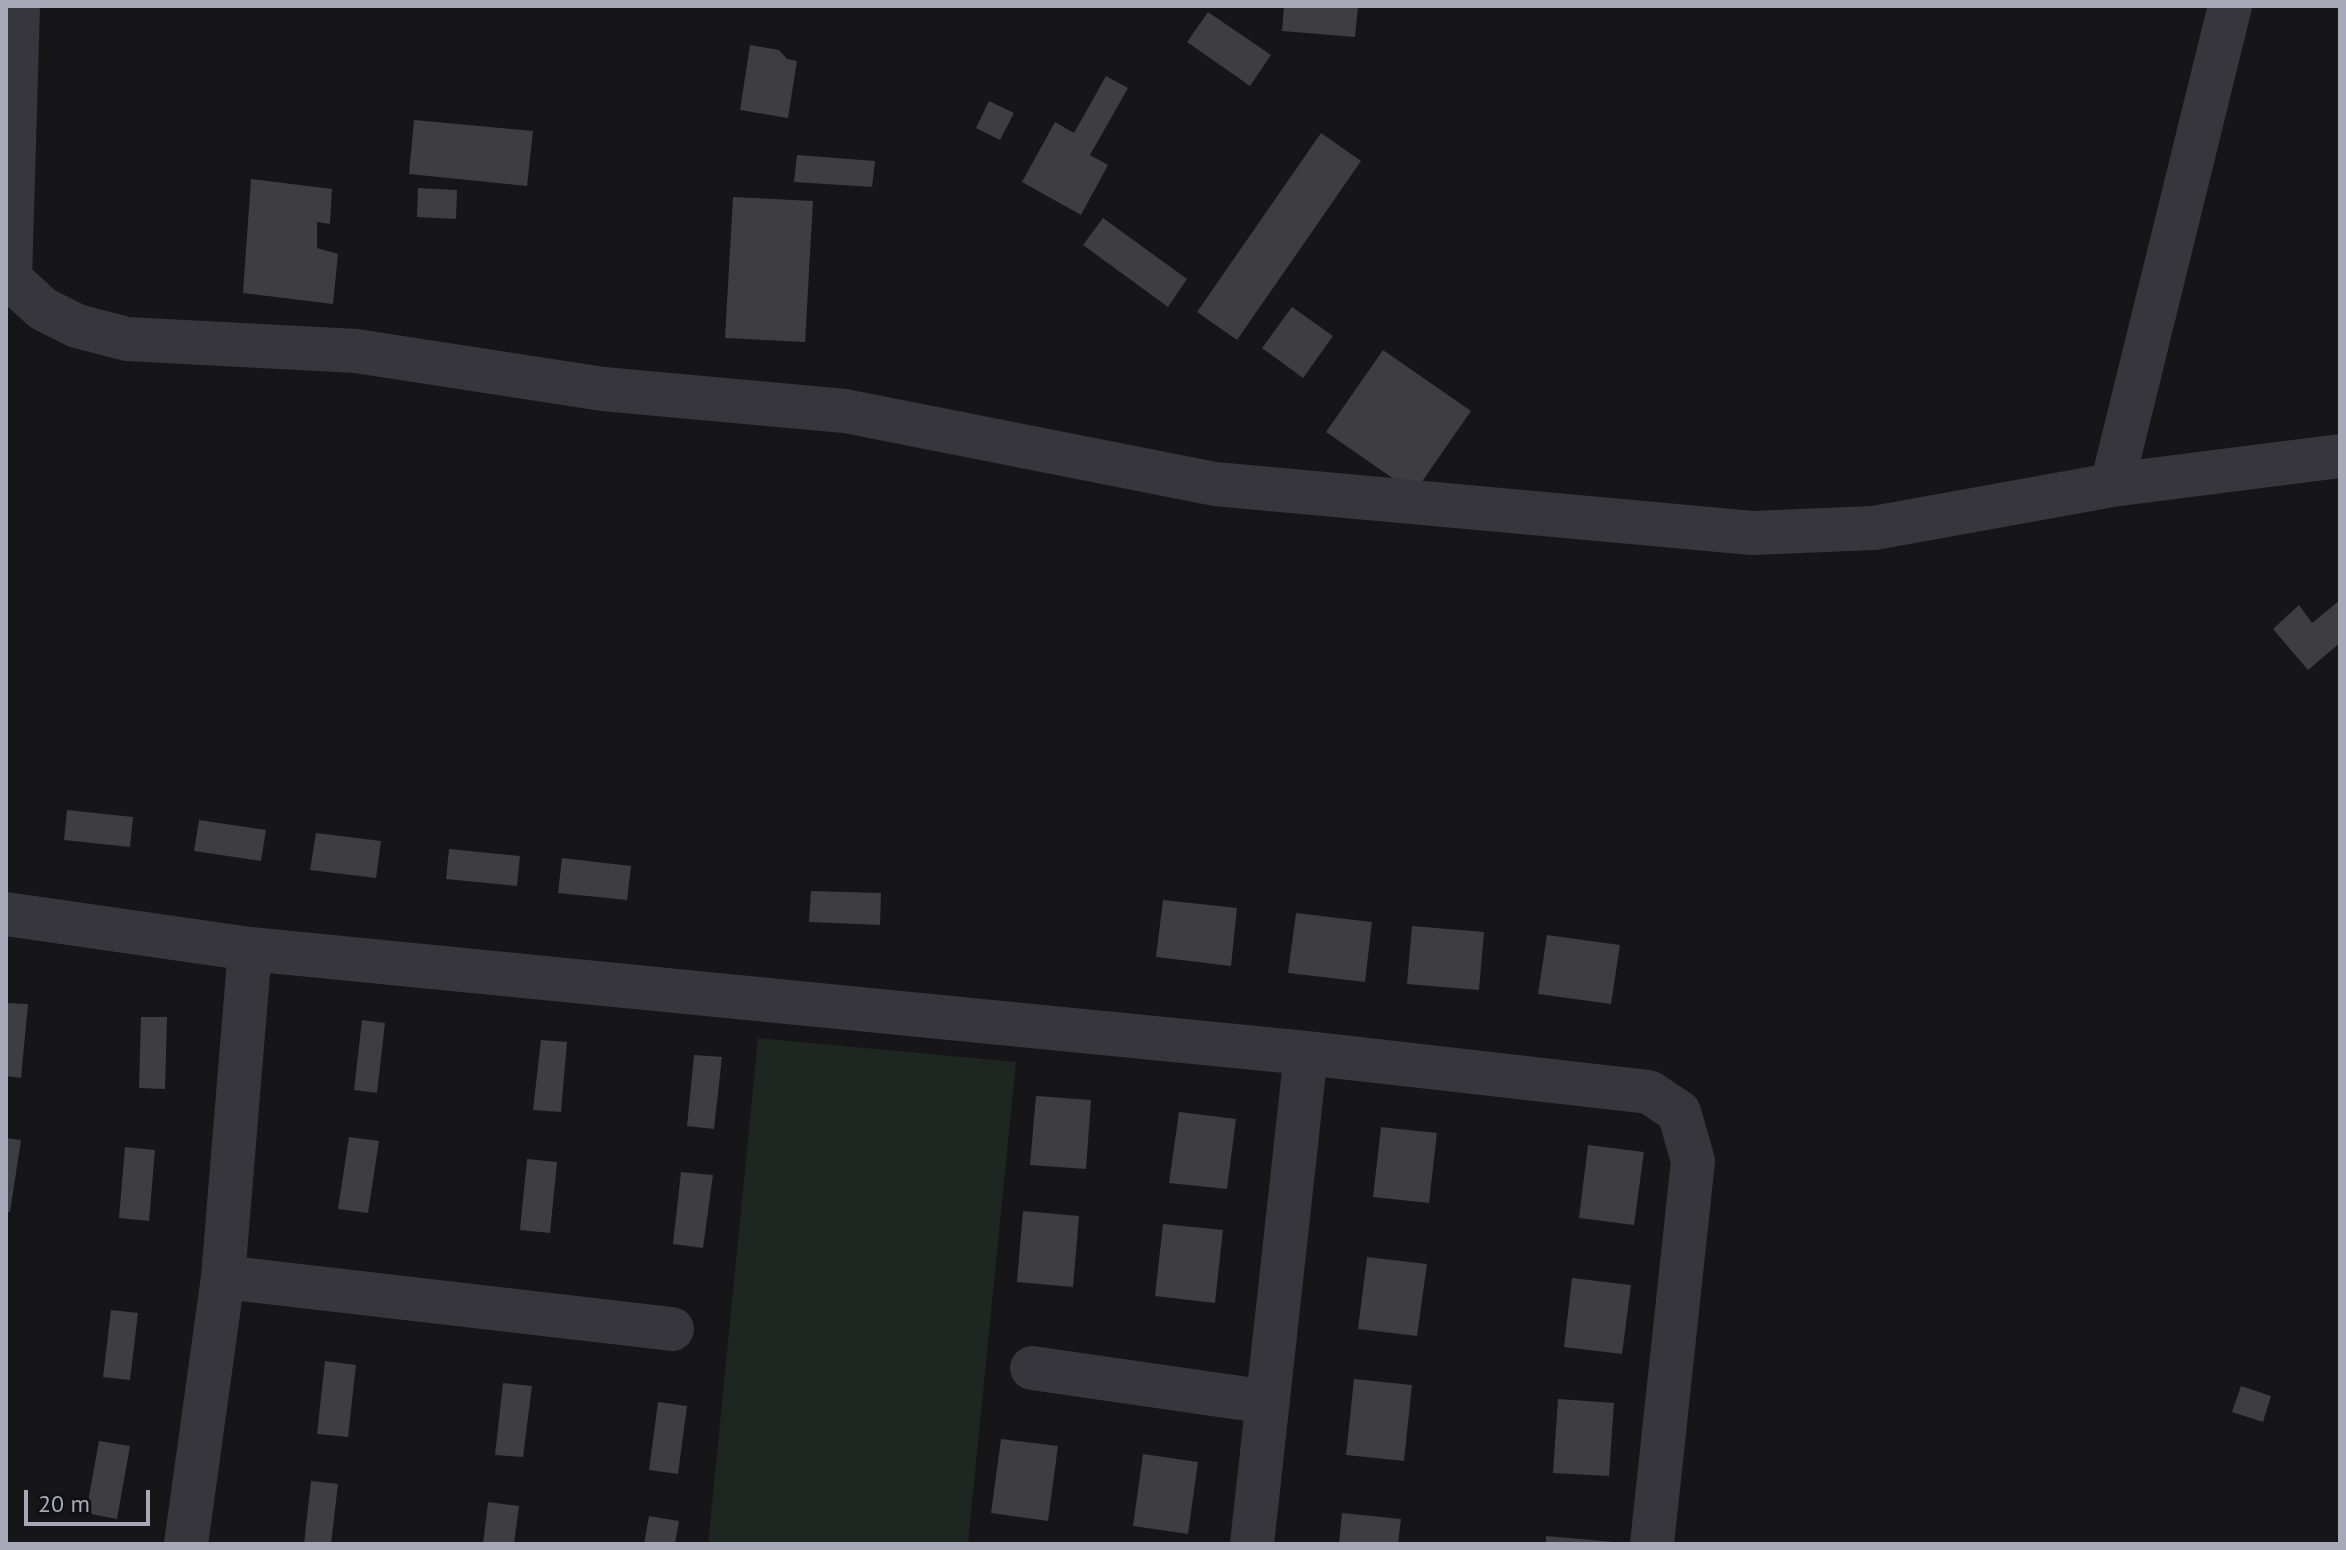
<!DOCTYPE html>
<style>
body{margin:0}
#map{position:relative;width:2346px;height:1550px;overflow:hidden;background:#161518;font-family:"PT Sans",sans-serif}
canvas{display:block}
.frame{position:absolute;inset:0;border:8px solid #a7a9b8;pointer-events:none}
.scale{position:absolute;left:24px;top:1490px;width:126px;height:36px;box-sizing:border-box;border:4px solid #a7a9b8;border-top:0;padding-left:10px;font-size:24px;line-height:28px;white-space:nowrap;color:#a7a9b8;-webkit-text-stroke:6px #111113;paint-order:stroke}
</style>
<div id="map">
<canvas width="2346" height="1550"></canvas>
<div class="frame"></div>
<div class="scale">20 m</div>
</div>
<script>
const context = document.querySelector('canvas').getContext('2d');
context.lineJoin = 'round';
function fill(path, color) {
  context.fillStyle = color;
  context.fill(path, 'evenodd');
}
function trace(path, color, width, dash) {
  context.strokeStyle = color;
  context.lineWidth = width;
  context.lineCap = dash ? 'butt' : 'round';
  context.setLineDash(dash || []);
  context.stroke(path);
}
fill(new Path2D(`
 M758 1038 1016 1062 968 1544H708Z`), '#1d2620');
fill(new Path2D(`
 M1284 6H1358L1355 37 1282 31Z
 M1208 12 1271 55 1250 86 1187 42Z
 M750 45 779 50 787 59 797 61 788 118 740 110Z
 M1106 76 1128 88 1090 155 1108 165 1081 215 1022 182 1055 122 1074 133Z
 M989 101 1014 113 1000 140 976 128Z
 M414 120 533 131 527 186 409 174Z
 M1321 133 1361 161 1237 340 1197 312Z
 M797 155 875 161 872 187 794 182Z
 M251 179 332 189 330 224 317 222V248L338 254 333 304 243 293Z
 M418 188 457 190 456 219 417 217Z
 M733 197 813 201 805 342 725 338Z
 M1103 218 1187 279 1168 307 1083 245Z
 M1292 307 1333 336 1303 378 1262 348Z
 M1383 350 1471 411 1414 493 1326 432Z
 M2340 600V643L2308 670 2273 629 2299 605 2312 623Z
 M67 810 133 817 130 847 64 840Z
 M199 820 266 830 261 861 194 851Z
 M316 833 381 841 376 878 310 870Z
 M449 849 520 856 517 886 446 879Z
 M562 858 631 866 627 900 558 893Z
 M811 891 881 893 880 925 809 922Z
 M1163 900 1237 908 1231 966 1156 957Z
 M1296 913 1372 922 1365 982 1288 973Z
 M1412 926 1484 932 1479 990 1407 984Z
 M1547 935 1620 945 1611 1004 1538 994Z
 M6 1003 28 1004 21 1078 6 1076Z
 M141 1017H167L165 1089 139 1088Z
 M362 1020 385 1023 377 1093 354 1090Z
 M541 1040 567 1042 561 1112 533 1110Z
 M694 1055 722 1057 714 1129 687 1126Z
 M1036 1096 1091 1100 1086 1169 1030 1165Z
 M1179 1112 1236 1119 1227 1189 1169 1183Z
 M1381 1127 1437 1133 1429 1203 1373 1197Z
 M349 1137 379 1141 368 1213 338 1209Z
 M6 1138 21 1140 10 1212H6Z
 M1588 1145 1644 1152 1634 1225 1579 1218Z
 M125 1147 155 1150 149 1221 119 1218Z
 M527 1159 557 1162 550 1233 520 1230Z
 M681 1172 713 1175 703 1248 673 1244Z
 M1023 1211 1079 1216 1073 1287 1017 1282Z
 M1163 1224 1223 1230 1215 1303 1155 1296Z
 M1367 1257 1427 1264 1417 1336 1358 1329Z
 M1572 1278 1631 1285 1622 1354 1564 1347Z
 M111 1310 138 1313 130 1380 103 1377Z
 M325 1361 356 1365 348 1437 317 1434Z
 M1354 1379 1412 1385 1404 1461 1346 1455Z
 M503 1383 532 1386 523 1457 495 1455Z
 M2241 1386 2271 1396 2263 1422 2232 1412Z
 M1558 1399 1614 1403 1609 1476 1553 1473Z
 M658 1402 687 1406 678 1474 649 1470Z
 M1001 1439 1058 1446 1048 1521 991 1513Z
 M99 1441 130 1446 117 1519 86 1513Z
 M1143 1454 1198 1462 1188 1534 1133 1526Z
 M311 1481 338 1484 331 1544H304Z
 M488 1502 519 1506 514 1544H483Z
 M1342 1513 1401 1519 1398 1544H1339Z
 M649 1516 679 1521 675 1544H644Z
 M1546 1536 1614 1542V1544H1546Z`), '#3d3d42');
trace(new Path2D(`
 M18 6 10 279 43 309 77 326 127 339 356 351 603 389 845 411 1215 484 1752 533 1874 528 2112 485 2340 456
 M2112 485 2230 6
 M6 914 250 949 1306 1053 1649 1092 1679 1112 1693 1161 1652 1544
 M223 1277 672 1329
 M1032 1368 1268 1402
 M186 1544 223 1277 250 949
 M1252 1544 1306 1053`), '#37363d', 44);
</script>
